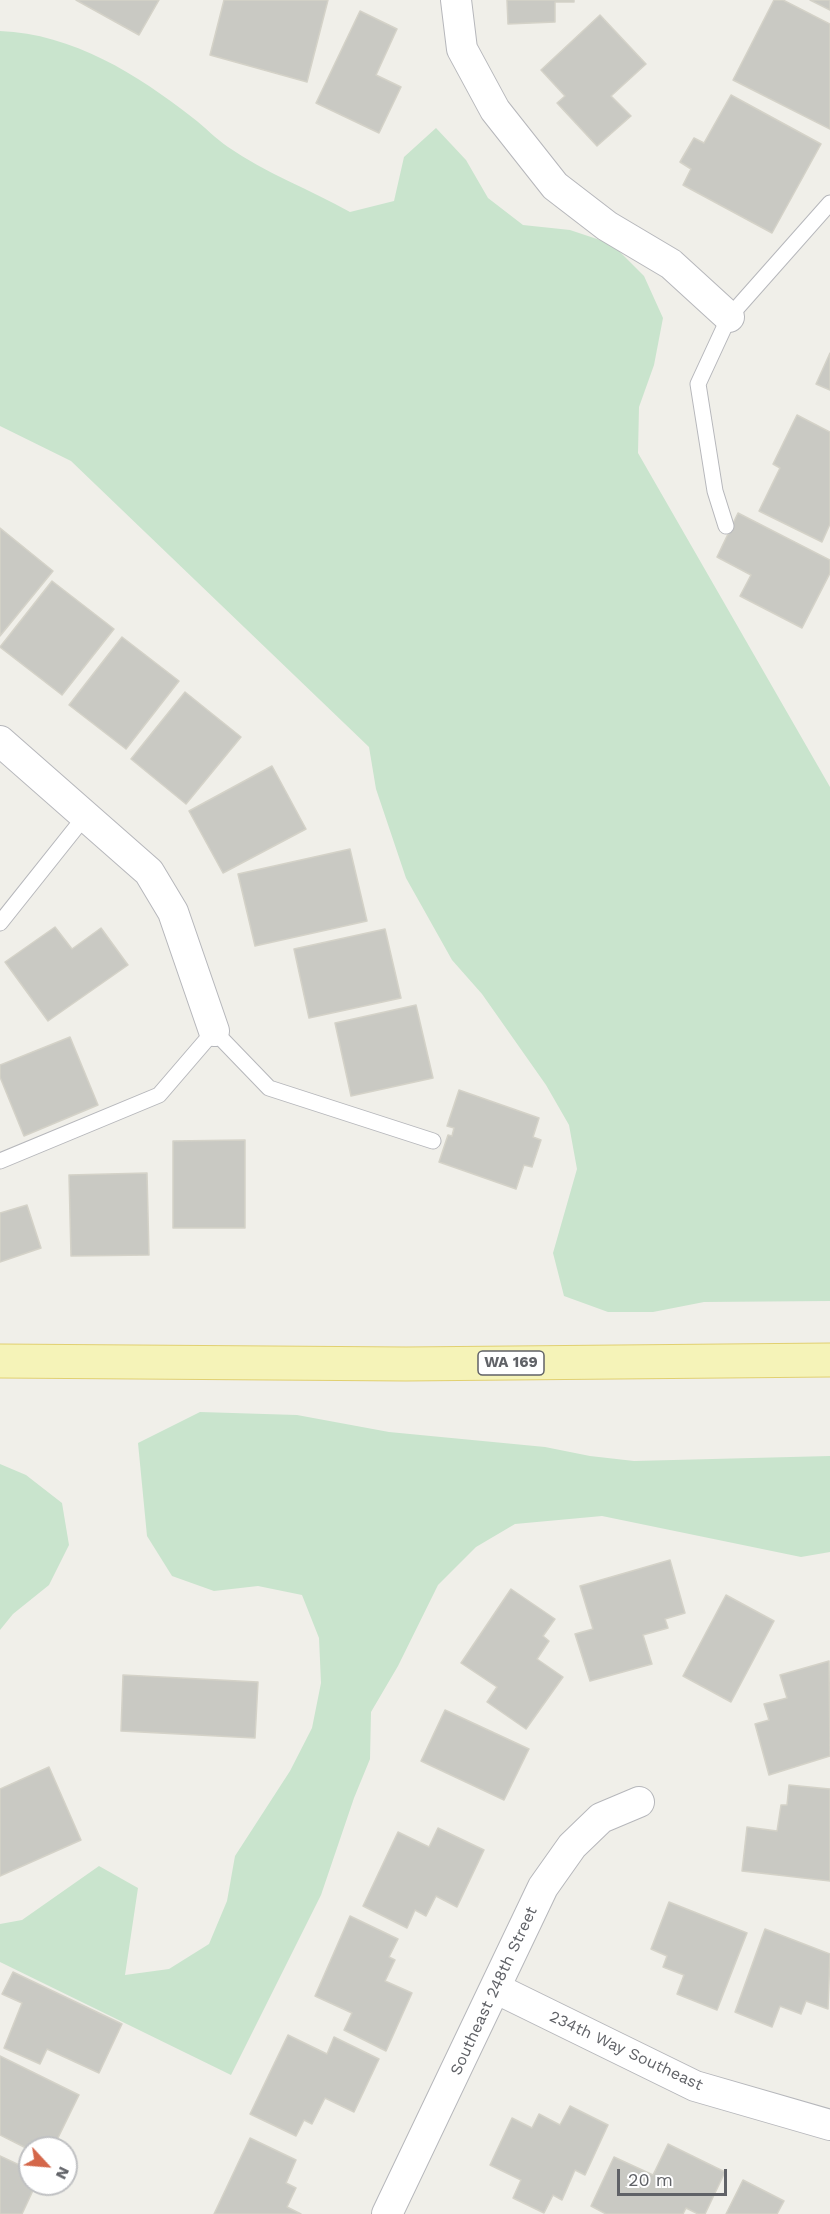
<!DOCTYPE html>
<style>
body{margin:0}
#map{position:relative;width:830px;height:2214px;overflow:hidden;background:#f0efe9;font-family:"Work Sans",sans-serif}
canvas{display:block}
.north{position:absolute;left:18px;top:2136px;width:60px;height:60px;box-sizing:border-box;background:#fff;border:2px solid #bfc0c2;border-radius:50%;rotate:116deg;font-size:16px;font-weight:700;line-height:24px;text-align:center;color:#606267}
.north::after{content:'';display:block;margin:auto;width:21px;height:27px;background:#d4674a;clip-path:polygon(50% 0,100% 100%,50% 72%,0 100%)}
.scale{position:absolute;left:617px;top:2169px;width:110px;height:27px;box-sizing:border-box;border:3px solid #606267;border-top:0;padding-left:8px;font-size:18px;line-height:21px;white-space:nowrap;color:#606267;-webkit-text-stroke:4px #fff;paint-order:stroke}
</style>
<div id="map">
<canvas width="830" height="2214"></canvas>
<div class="north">N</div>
<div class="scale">20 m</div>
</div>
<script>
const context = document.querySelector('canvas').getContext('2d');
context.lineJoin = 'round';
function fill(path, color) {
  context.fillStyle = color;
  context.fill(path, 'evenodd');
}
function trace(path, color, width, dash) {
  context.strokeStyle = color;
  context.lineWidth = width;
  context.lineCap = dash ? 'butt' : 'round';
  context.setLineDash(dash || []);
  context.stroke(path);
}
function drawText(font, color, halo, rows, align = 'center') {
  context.font = font + ' "Work Sans",sans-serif';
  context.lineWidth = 4.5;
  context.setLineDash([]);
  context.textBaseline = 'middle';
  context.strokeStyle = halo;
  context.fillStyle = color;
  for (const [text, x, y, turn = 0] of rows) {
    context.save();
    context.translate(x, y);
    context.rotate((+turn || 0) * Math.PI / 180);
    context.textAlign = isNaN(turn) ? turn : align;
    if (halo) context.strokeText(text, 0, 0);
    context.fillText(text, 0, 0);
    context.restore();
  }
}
fill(new Path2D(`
 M0 31C73 34 137 74 193 118 205 127 216 139 228 147 265 173 311 190 350 212L394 201 404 157 436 128 466 160 488 198 523 225 570 230 612 244 644 276 663 318 654 365 639 407 638 453 830 787V1301L704 1302 653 1312H608L564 1296 553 1253 577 1169 569 1125 546 1085 482 994 452 960 406 878 376 789 369 747 71 461 0 426Z
 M200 1412 297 1415 389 1432 545 1447 590 1456 634 1461 830 1456V1552L801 1557 602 1516 515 1524 476 1547 438 1585 398 1666 371 1712 370 1759 354 1798 321 1895 231 2075 0 1962V1924L22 1920 99 1866 138 1888 125 1975 169 1969 209 1944 227 1901 235 1856 290 1771 312 1728 321 1683 319 1638 302 1595 258 1586 214 1591 172 1576 147 1536 138 1443Z
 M0 1464 26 1475 62 1503 69 1545 49 1585 13 1614 0 1630Z`), '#c9e4cd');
const building = new Path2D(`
 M76 0H159L139 35Z
 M224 0H328L307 82 210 55Z
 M507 0H574V2H555V22L508 24Z
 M774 0H783L830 24V129L733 80Z
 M810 0H830V10Z
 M360 11 397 29 376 75 401 87 379 133 316 103Z
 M600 15 646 64 611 96 631 116 597 146 557 103 565 96 541 70Z
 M731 95 821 144 772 233 683 185 691 169 680 162 694 138 704 143Z
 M830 353V390L816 384Z
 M797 415 830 432V524L822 542 759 511 780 468 773 464Z
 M738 513 830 560V573L802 628 740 596 751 575 717 557Z
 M0 528 53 571 0 636Z
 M52 581 114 629 62 695 0 647Z
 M122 637 179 681 126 749 69 705Z
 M185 692 241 737 186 804 131 759Z
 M272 766 306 829 223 873 189 811Z
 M350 849 367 921 255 946 238 874Z
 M55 927 72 949 101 928 128 965 48 1021 5 962Z
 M385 929 401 998 309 1018 294 949Z
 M416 1005 433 1078 351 1096 335 1023Z
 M70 1037 98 1105 24 1136 0 1077V1065Z
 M459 1090 539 1118 533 1137 541 1140 532 1167 524 1165 516 1189 439 1162 448 1135 452 1136 454 1128 447 1126Z
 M245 1140V1228H173V1141Z
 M147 1173 149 1255 71 1256 69 1175Z
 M27 1205 41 1248 0 1262V1213Z
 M670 1560 685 1613 665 1619 668 1628 643 1635 652 1664 590 1681 575 1634 593 1629 580 1586Z
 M511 1589 555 1619 543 1636 549 1641 537 1659 563 1677 526 1729 487 1702 497 1687 461 1663Z
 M726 1595 774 1621 731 1702 683 1676Z
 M829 1661 830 1756 769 1775 755 1724 769 1720 764 1704 787 1698 780 1675Z
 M123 1675 258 1682 255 1738 121 1731Z
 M445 1710 529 1749 504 1800 421 1761Z
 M49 1767 81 1840 0 1876V1789Z
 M789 1785 830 1789V1881L742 1871 747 1827 777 1831 781 1805H787Z
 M438 1828 484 1850 457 1907 436 1896 426 1916 415 1910 407 1928 363 1906 398 1832 429 1847Z
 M669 1902 747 1933 717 2010 677 1994 684 1975 663 1967 667 1956 651 1949Z
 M350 1916 398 1939 389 1957 395 1960 385 1981 412 1993 386 2051 344 2030 352 2013 315 1996Z
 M765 1929 830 1954 828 2009 806 2001 801 2014 780 2006 772 2027 735 2012Z
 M13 1972 122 2024 99 2073 47 2049 40 2064 4 2048 22 2003 2 1994Z
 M288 2035 327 2054 334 2037 379 2059 354 2112 325 2098 312 2124 304 2120 296 2136 250 2114Z
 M0 2056 79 2095 53 2148 30 2150 0 2135Z
 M570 2106 608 2125 585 2175 575 2170 562 2200 553 2195 544 2213 513 2198 521 2180 490 2165 512 2118 532 2128 539 2114 560 2125Z
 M250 2138 296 2160 286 2183 296 2188 287 2207 301 2214H214Z
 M668 2144 725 2172 705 2214H698L686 2208 683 2214H606L591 2206 614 2157 653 2175Z
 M0 2156 30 2170V2184H36L22 2214H0Z
 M743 2180 784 2201 777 2214H726Z`);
fill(building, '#c9c9c3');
trace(building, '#d4d2c8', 1.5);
const service = new Path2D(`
 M726 526 715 491 698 384 729 317 830 203
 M0 923 86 815
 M0 1161 159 1095 214 1031 269 1088 433 1141`);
const minor = new Path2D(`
 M456 0 462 49 495 110 555 186 607 226 671 264 729 317
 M0 741 149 872 173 912 214 1031
 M495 1988 695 2086 830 2125
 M387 2214 543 1887 572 1846 601 1818 639 1802`);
const primary = new Path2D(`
 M0 1361 406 1364 830 1360`);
trace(service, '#b6b7bb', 17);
trace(minor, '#b6b7bb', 32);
trace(primary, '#e1d071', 35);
trace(service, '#fff', 15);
trace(minor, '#fff', 30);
trace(primary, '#f5f3b8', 33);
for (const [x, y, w] of [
 [511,1363,66]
]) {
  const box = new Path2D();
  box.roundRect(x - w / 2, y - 12, w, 24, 4.5);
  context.fillStyle = '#fff';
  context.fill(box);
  trace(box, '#606267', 1.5);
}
drawText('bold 15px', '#606267', null, [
 ["WA 169",511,1363]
]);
drawText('16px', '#606267', '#fff', [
 ["Southeast 248th Street",494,1991,-65],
 ["234th Way Southeast",626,2051,25]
]);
</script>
